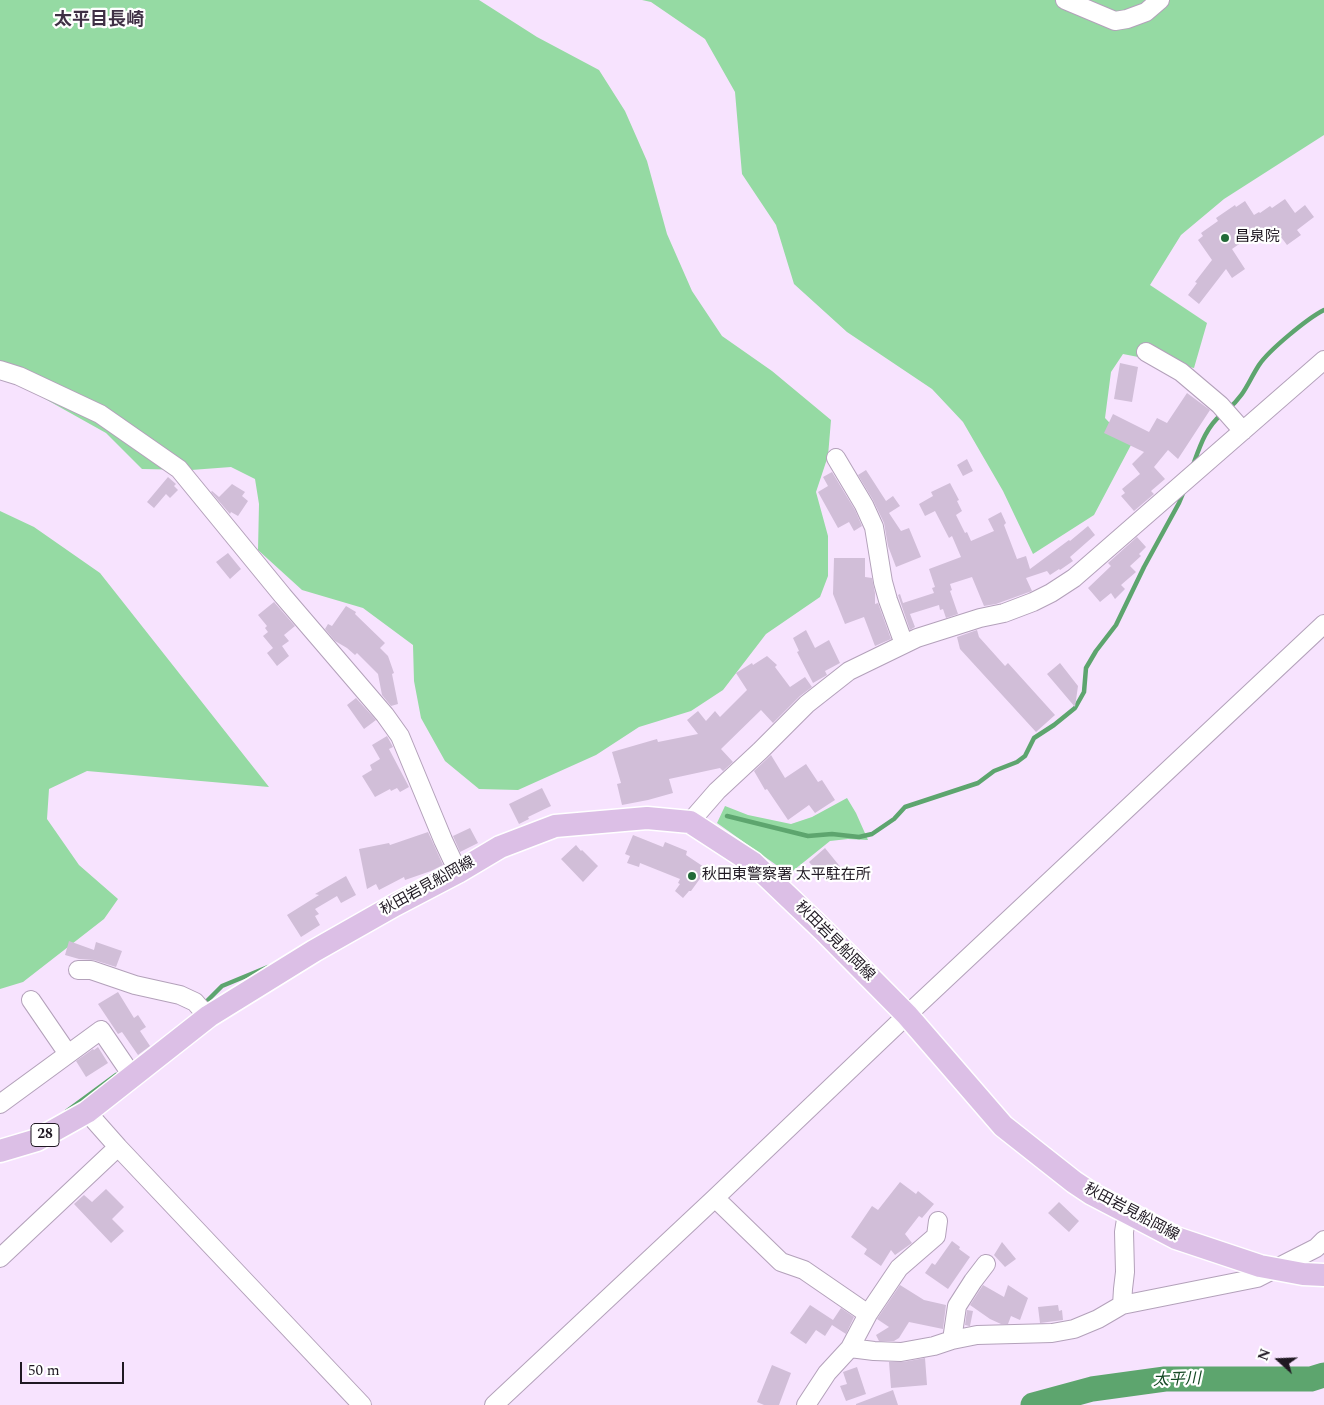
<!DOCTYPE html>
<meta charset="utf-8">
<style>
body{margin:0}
#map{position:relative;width:1324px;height:1405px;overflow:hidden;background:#f7e3fe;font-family:Spectral,serif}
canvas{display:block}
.north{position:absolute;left:1254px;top:1335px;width:50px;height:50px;-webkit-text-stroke:4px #fff;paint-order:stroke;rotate:290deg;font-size:14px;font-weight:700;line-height:20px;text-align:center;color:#1f1822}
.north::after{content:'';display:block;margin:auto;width:18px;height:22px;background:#1f1822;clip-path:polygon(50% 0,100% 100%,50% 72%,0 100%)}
.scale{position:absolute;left:20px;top:1362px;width:104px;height:22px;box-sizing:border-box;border:2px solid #1f1822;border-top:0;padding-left:6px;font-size:15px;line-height:18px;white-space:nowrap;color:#1f1822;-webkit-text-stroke:4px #fff;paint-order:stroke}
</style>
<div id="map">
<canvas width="1324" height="1405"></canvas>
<div class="north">N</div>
<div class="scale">50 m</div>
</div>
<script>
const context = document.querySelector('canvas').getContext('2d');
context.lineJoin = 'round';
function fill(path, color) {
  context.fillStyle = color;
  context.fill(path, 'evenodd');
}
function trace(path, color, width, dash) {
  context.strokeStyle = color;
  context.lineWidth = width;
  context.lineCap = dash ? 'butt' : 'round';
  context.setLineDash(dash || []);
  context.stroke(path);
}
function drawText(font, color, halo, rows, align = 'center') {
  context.font = font + ' Spectral,"Noto Sans JP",serif';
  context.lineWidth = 4.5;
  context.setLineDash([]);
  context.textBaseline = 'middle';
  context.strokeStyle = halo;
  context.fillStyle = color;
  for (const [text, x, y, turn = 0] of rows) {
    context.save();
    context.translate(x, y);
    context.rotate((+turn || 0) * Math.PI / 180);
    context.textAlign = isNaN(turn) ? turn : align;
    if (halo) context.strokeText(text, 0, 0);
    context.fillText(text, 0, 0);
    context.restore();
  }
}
fill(new Path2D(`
 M0 0H479L537 37 599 70 625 111 647 161 667 234 692 291 722 336 772 371 831 420 828 456 816 492 828 536V576L820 597 766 634 723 690 691 711 639 727 596 755 518 790 479 789 445 761 421 718 414 681 413 645 363 608 302 590 258 550 259 504 255 479 231 467 191 470 142 469 106 433 6 377 0 375Z
 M642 0H1324V135L1224 199 1181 235 1150 285 1207 323 1194 368 1123 354 1111 372 1105 418 1131 445 1094 515 1033 554 1003 491 963 422 932 389 847 332 794 284 776 225 742 174 735 92 705 39 651 2Z
 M0 511 34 527 100 573 269 787 87 771 49 789 47 819 79 865 118 899 104 919 23 982 0 989Z
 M847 798 856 813 868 840 848 839 830 841 789 874 717 823 725 806 748 815 791 824 812 817Z`), '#95daa3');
trace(new Path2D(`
 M1228 409C1245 395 1248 382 1259 365 1269 350 1308 318 1324 310
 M1193 465C1200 446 1206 427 1222 414
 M727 816 808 836 832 834 859 837 872 834 894 819 905 807 978 783 994 771 1017 762 1025 756 1034 738 1054 725 1075 708 1084 692 1086 668 1096 651 1116 625 1144 567 1179 503 1184 491
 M204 1004 222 986 268 967
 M67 1111 116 1075`), '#5da56e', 4.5);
trace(new Path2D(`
 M1033 1405 1092 1389 1165 1379H1311L1324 1375`), '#5da56e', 25);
fill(new Path2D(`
 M1285 199 1295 213 1305 205 1314 217 1297 230 1301 235 1287 245 1275 229 1266 236 1261 229 1232 249 1245 269 1232 278 1226 269 1199 304 1188 295 1197 283 1195 282 1212 260 1198 240 1203 236 1201 233 1218 221 1216 218 1235 205 1236 207 1245 201 1254 215 1259 212 1260 213 1270 206 1272 208Z
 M1120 363 1138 367 1132 402 1114 399Z
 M1187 393 1210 410 1178 459 1168 450 1154 467 1165 479 1151 491 1154 494 1134 511 1121 496 1125 493 1122 489 1140 474 1132 464 1144 452 1104 433 1113 414 1149 432 1157 418 1167 423Z
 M967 459 973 471 963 476 957 465Z
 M866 470 886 501 893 496 900 506 889 513 901 531 909 528 921 557 896 567 888 546 884 523 873 500 858 475Z
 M832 472 855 510 862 526 854 531 849 522 838 528 818 492 828 486 823 477Z
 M168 477 176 484 174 486 178 490 170 498 166 494 154 508 147 502Z
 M950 483 959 500 957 501 962 511 956 515 965 533 967 532 971 541 994 531 988 519 1001 512 1006 523 1004 525 1017 559 1026 556 1030 569 1069 540 1070 541 1088 526 1095 535 1070 557 1073 561 1060 570 1059 569 1050 575 1047 571 1026 578 1032 591 996 604 984 606 972 577 950 584 952 590 950 591 958 614 946 618 943 609 940 610 939 605 910 614 915 627 910 630 898 595 900 594 903 603 934 593 932 588 935 587 929 569 961 557 952 536 949 538 935 511 925 516 919 504 933 496 931 492Z
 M232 484 245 492 242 496 248 501 238 516 231 512 230 514 211 492 212 491 219 497Z
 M1137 537 1146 547 1139 554 1141 556 1130 566 1136 572 1121 585 1125 589 1115 599 1111 593 1100 602 1088 588 1111 566 1108 563Z
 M228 553 241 569 230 579 216 562Z
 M834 558H865V577L872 578 875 593V604L878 603 891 639 875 646 864 617 845 624 833 594Z
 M274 602 295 626 284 635 289 641 282 646 289 656 277 666 267 653 273 648 263 636 268 632 265 628 267 626 258 615Z
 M346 606 356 612 355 614 385 643 380 648 388 656 394 673 392 674 398 704 391 706 382 695 378 674 357 653 355 655 347 648 335 641 325 629 328 624 332 626Z
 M806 630 815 648 829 640 840 663 825 671 827 675 813 683 797 652 799 651 793 638Z
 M977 630 979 637 1005 666 1008 663 1055 715 1036 732 960 649 957 637Z
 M767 656 777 665 775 667 790 687 805 677 812 687 800 696 773 723 761 710 721 749 733 762 723 771 720 768 669 779 673 793 648 800 622 805 617 784 621 783 612 752 657 739 658 742 698 734 687 720 698 711 706 721 715 711 720 717 747 690 736 673 752 663 753 665Z
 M1060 663 1078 686 1075 707 1047 674Z
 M356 698 376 720 364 729 347 705Z
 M387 736 393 747 389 749 409 787 400 792 397 788 391 791 390 789 375 797 362 776 372 770 370 765 380 759 372 745Z
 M771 755 785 778 806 764 818 782 822 780 835 800 815 813 809 805 788 820 767 789 765 790 754 771Z
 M542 788 551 806 528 817 529 819 519 824 509 804Z
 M470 828 478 843 460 852 453 836Z
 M428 832 443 865 431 871 405 880 404 877 379 890 376 884 367 889 359 849 389 843 390 845Z
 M633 835 663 847 665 842 687 851 686 855 707 869 691 891H689L683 898 675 891 680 884 678 883 680 879 640 863 639 867 627 863 630 856 625 854Z
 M576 845 581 851 582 850 598 866 583 882 561 859Z
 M825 848 842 869 827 882 809 862Z
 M346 876 356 895 341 903 337 896 315 909 319 914 315 916 320 925 301 937 287 915 319 895 315 894Z
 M69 941 94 950 96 942 122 951 116 967 94 960 79 959 65 955Z
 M118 992 134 1018 138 1015 146 1027 140 1031 150 1046 138 1055 122 1032 118 1034 98 1004Z
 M98 1047 108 1063 86 1077 76 1061 93 1049 94 1050Z
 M900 1182 916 1194 918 1191 934 1204 922 1218 919 1216 905 1234 912 1243 895 1255 891 1250 881 1266 864 1254 867 1249 851 1237 872 1206 878 1210Z
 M106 1189 124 1207 112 1219 124 1231 111 1243 74 1204 84 1195 92 1202Z
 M1059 1202 1079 1221 1069 1232 1048 1213Z
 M952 1241 960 1247 959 1249 970 1257 948 1289 925 1273 932 1263 935 1265Z
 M1002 1242 1016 1259 1005 1267 994 1255Z
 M900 1285 924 1300 946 1305 943 1329 909 1322 899 1338 894 1341H879L876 1335 889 1327 877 1319Z
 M983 1285 1004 1297 1008 1285 1028 1298 1020 1320 1011 1316 1008 1324H1001L990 1319 970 1305Z
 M810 1305 833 1320 841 1308 854 1317 846 1334 832 1325 825 1336 816 1330 806 1344 790 1333Z
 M1058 1305 1059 1311 1062 1310 1063 1320 1040 1323 1038 1307Z
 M967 1310 973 1311 970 1326H969L965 1325Z
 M925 1358 927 1385 891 1388 889 1362H903Z
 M772 1365 791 1373 779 1405H764L757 1402Z
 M857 1367 866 1394 846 1401 840 1386 847 1384 843 1372Z
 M893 1390 898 1405H856V1404Z`), '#d1bed8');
const minor = new Path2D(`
 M1065 0 1115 21 1127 19 1146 12 1160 0
 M1146 352 1181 372 1220 405 1243 431
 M0 370 19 376 100 414 179 469 283 596 385 715 400 736 443 840 458 872
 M836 458 864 505 874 527 883 582 888 600 904 644
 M690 822 717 791 760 751 807 704 849 671 917 638 980 618 1004 613 1033 602 1051 593 1074 578 1324 360
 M78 970H91L135 985 180 995 195 1002 208 1017
 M31 1000 68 1054
 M0 1104 101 1030 133 1077
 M87 1112 118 1147 362 1405
 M715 1198 781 1262 804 1270 868 1314 899 1268 936 1236 938 1221
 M0 1258 118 1147
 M1122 1305 1123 1289 1125 1272 1124 1232 1127 1213
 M952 1340 957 1306 973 1281 986 1264
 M850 1348 868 1314
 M494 1405 715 1198 907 1015 1324 624
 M806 1405 827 1373 850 1348 874 1351 901 1352 934 1346 952 1340 977 1335 1052 1333 1074 1329 1098 1319 1122 1305 1257 1278 1316 1248 1324 1240`);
const major = new Path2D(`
 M0 1151 37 1140 87 1112 209 1016 314 951 395 905 458 872 500 847 555 826 647 818 690 822 753 863 823 930 907 1015 1003 1126 1074 1182 1092 1194 1176 1238 1260 1266 1303 1274 1324 1275`);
trace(minor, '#b3a1ba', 20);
trace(major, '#fff', 25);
trace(minor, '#fff', 18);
trace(major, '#dcbfe6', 22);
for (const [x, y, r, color] of [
 [1225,238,5,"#226a38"],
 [692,876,5,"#226a38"]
]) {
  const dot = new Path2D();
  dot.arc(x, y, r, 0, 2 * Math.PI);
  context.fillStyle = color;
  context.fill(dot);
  trace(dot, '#fff', 2);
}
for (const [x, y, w] of [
 [45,1135,28]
]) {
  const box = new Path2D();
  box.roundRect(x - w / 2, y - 11.5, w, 23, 4);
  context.fillStyle = '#fff';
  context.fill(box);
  trace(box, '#1f1822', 1);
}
drawText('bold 14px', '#1f1822', null, [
 ["28",45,1135]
]);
drawText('15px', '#1f1822', '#fff', [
 ["昌泉院",1235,238],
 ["秋田東警察署 太平駐在所",702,876]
], 'left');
drawText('15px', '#1f1822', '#fff', [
 ["秋田岩見船岡線",428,887,-29],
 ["秋田岩見船岡線",834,942,45],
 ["秋田岩見船岡線",1131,1213,28]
]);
drawText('italic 16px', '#144924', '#fff', [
 ["太平川",1177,1381,-2]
]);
drawText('bold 18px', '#3f3045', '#fff', [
 ["太平目長崎",99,21]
]);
</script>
